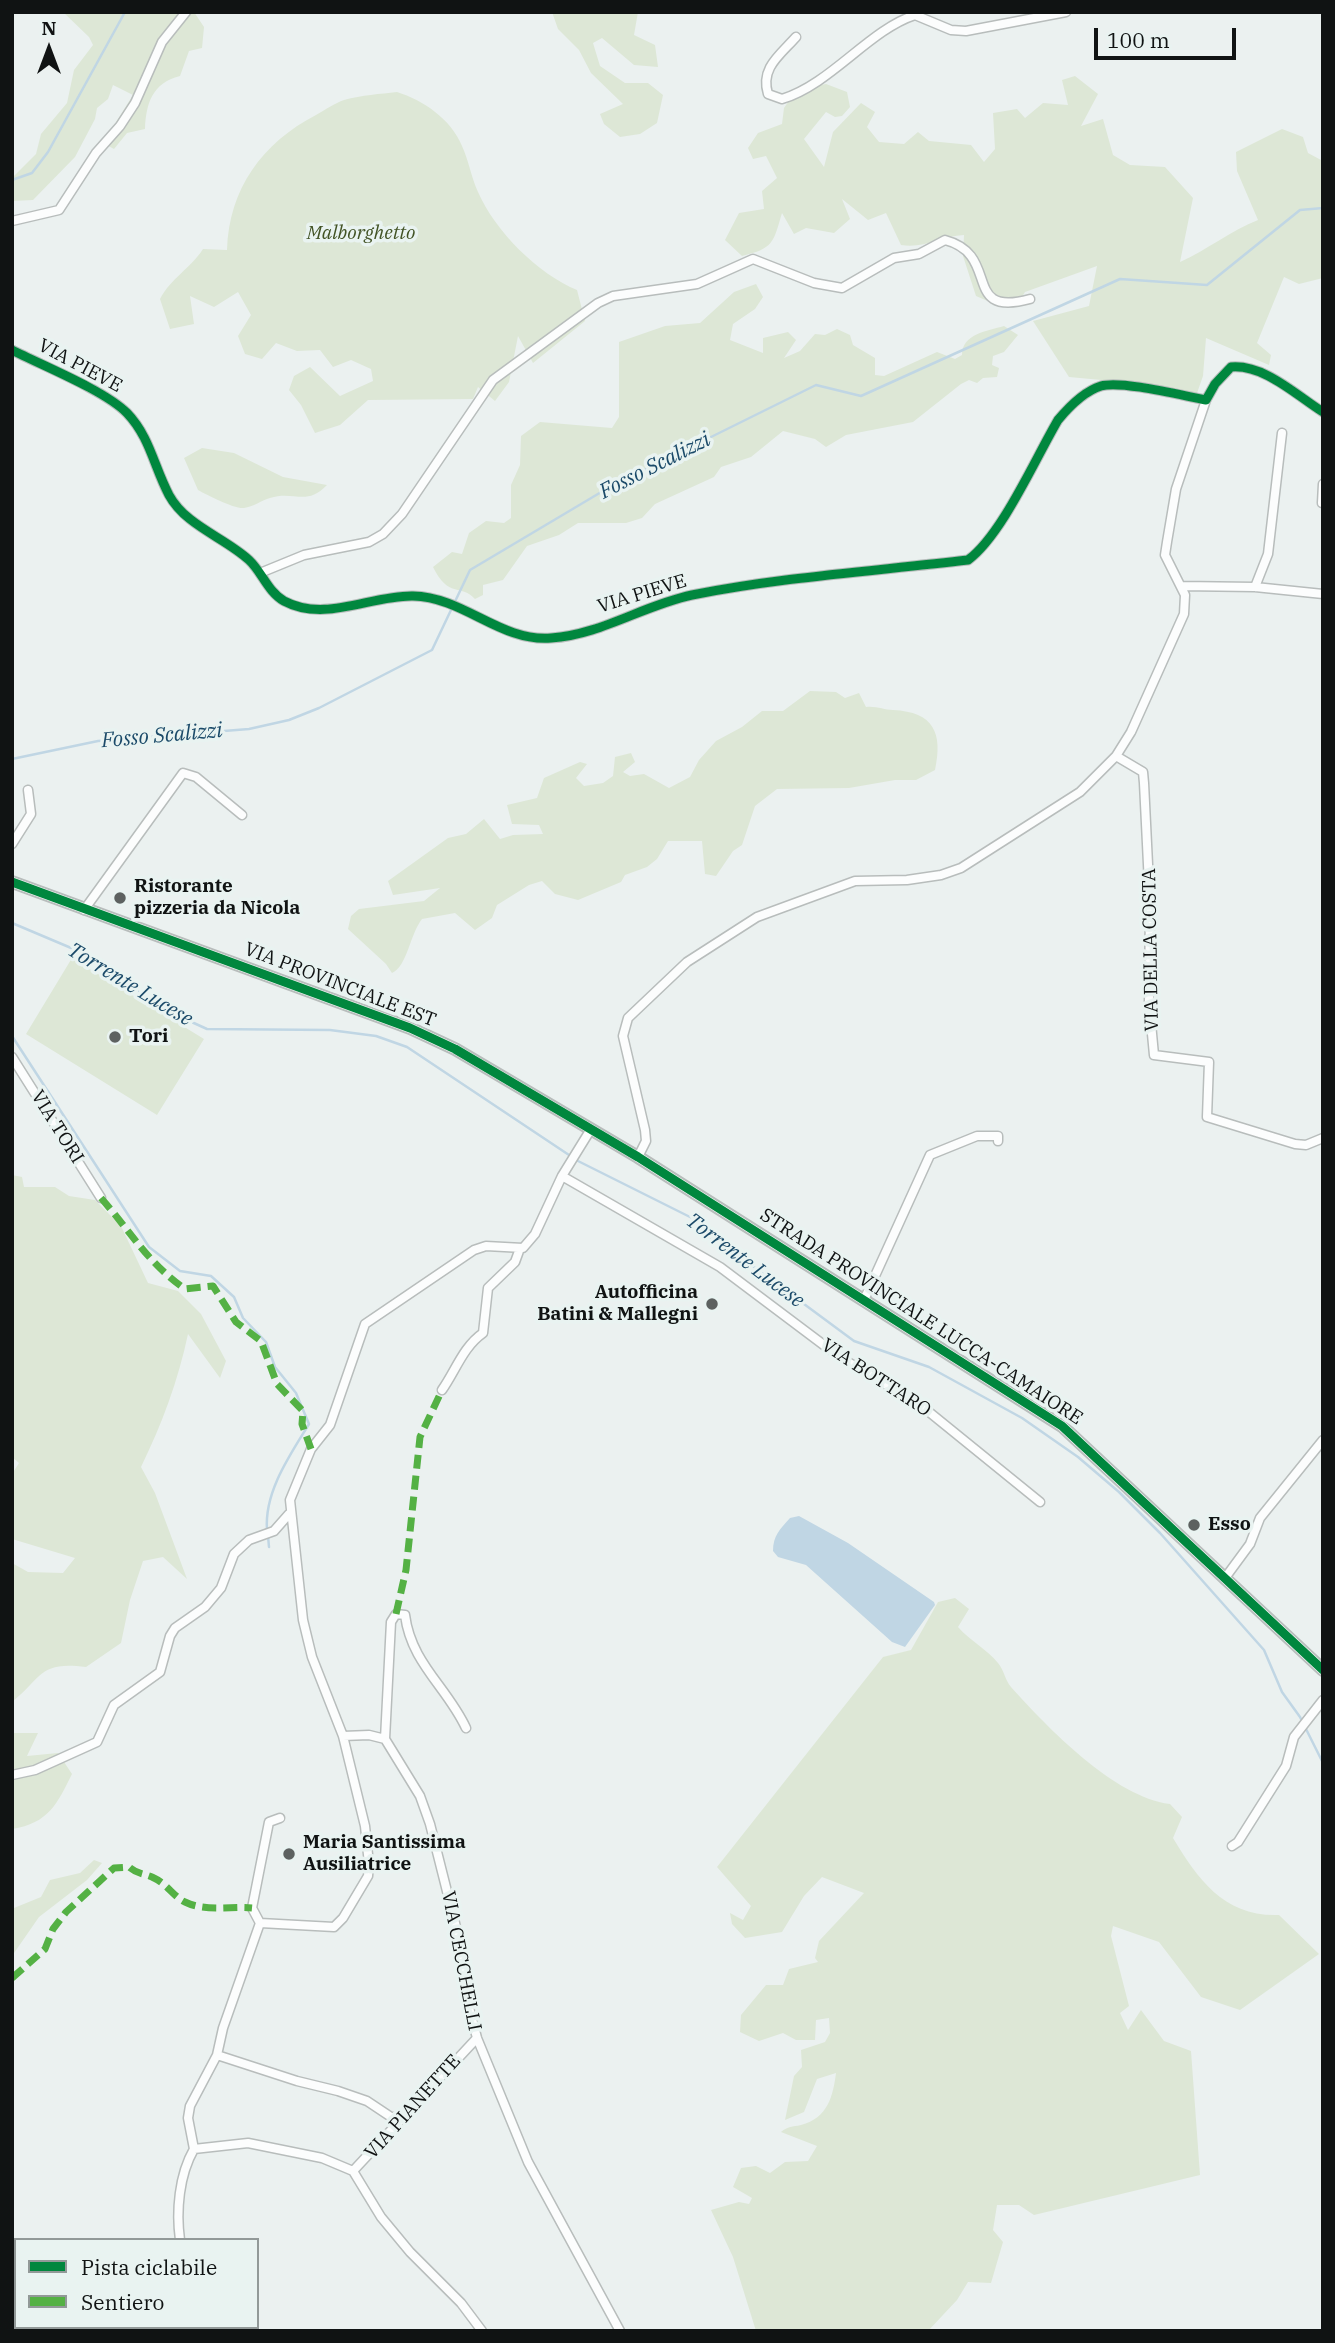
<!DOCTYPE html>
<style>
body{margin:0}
#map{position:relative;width:1335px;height:2343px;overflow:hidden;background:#ebf1f0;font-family:"IBM Plex Serif",serif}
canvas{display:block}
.frame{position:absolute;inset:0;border:14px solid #101313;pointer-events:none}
.legend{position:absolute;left:14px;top:2238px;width:245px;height:91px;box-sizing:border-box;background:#e9f3f1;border:2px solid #929998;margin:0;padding:9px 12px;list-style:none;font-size:21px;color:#101313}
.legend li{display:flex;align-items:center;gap:14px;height:35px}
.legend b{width:35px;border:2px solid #929998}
.north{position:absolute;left:14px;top:14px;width:70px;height:70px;-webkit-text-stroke:5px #e9f3f1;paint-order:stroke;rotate:0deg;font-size:19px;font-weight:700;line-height:28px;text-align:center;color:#101313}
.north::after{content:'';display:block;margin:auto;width:24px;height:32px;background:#101313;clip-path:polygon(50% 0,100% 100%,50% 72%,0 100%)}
.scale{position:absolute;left:1094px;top:28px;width:142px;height:32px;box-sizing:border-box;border:4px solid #101313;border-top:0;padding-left:9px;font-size:21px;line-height:24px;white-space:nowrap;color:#101313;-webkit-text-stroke:5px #e9f3f1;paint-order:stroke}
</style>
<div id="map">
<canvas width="1335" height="2343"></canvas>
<div class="frame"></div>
<ul class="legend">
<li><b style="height:9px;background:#00873e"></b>Pista ciclabile</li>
<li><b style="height:9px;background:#54b144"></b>Sentiero</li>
</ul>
<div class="north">N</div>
<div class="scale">100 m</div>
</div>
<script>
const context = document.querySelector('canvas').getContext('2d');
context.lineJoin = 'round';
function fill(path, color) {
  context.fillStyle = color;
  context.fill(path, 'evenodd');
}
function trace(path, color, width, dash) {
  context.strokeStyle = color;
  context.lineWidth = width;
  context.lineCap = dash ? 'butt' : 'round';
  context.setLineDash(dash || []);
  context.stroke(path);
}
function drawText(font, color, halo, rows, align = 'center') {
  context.font = font + ' "IBM Plex Serif",serif';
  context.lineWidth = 7;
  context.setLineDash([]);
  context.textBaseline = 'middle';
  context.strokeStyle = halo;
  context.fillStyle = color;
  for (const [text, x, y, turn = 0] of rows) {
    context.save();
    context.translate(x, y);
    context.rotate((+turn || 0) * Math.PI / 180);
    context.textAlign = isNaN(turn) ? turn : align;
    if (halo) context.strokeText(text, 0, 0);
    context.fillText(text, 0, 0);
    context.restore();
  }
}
fill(new Path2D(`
 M63 12H194L204 27 202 48 189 51 180 76C152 83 146 104 145 129L127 133 114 149 103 143 133 95 113 85 108 99 97 108 95 119 75 157 33 200 12 201V178L36 154 41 134 67 103 74 70 93 45 89 37Z
 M552 12H638L634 35 655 45 658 67 634 65 602 38 593 43 600 66 625 83H648L663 95 657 123 640 134 620 137 604 124 600 114 623 104 591 73 579 50 558 29Z
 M1075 76 1098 94 1081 126 1103 119 1113 155 1130 165 1165 167 1193 198 1180 262C1207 250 1230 231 1258 220L1237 171 1236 152 1282 129 1303 137 1308 153 1321 160 1323 158V278L1299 284 1284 277 1257 343 1271 355 1269 365 1206 338 1203 376 1196 396 1123 382 1069 377 1033 321 1089 306 1097 266 1025 292 1018 304 997 305 976 296 963 256 964 235C941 236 924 249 901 245L886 213 868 220 842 199 850 219 834 233 806 228 794 234 782 213C773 243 774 248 742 256L725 240 739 213 764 209 762 191 777 178 766 156 753 159 748 148 758 133 782 124 784 108 797 89 826 84 847 92 850 107 842 116 835 117 826 112 804 139 824 167 833 132 861 103 875 112 867 127 879 142 904 144 918 132 929 141 971 145 984 162 995 149 993 113 1017 109 1025 118 1043 103 1068 105 1062 80Z
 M397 92C423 100 451 119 462 146 469 161 471 177 478 192 495 231 538 274 577 290L585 321 533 363 518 336 509 382 495 401 478 387 473 399 368 400 340 425 315 433 301 405 289 390 294 376 310 367 340 396 373 381 371 369 351 360 333 367 320 350 297 351 276 343 262 359 245 354 238 336 251 315 238 292 214 307 190 296 194 324 170 329 160 299C171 278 190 269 203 249L227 250C229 189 262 143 316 115 325 110 335 103 344 100 362 95 380 94 397 92Z
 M756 284 763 297 755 309 733 324 730 340 763 353V338L788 332 796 340 784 358 800 351 815 334 825 335 837 329 850 335 853 345 875 358V375L884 376 937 352 955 359 962 355C962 334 987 331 1004 326L1018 335 1004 352 993 356 992 365 999 368 997 377 983 378 977 383 969 380 961 384 913 422 846 435 826 447 815 439 783 431 751 457 721 467 714 477 655 504 642 518 626 523H578L559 535 527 546 503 580 483 585V595L475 599C460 583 449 599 433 567L452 552 462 554 469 533 486 521 504 523 511 518V485L520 465 521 436 540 422 612 428 619 417V342L665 326 700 323 734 292Z
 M202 448 234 453 283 477 327 485C306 507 294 490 270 498 262 500 253 507 244 508 234 509 207 495 198 490L184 458Z
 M810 691 836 692 845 698 859 693 866 707C877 706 884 710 893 710 934 712 943 733 935 770L916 780H895L849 788 777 789 755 806 742 845 733 851 716 876 705 874 702 841H668L657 859 647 867 625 875 621 882 578 900 555 894 542 881 529 885 497 905 492 918 475 930 455 913 422 919C410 934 407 967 392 973L386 964 348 929 351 916 359 909 424 901 440 888 393 895 388 881 448 838 466 834 484 819 500 839 513 835 543 834 539 825 512 824 507 805 537 798 544 778 580 762 587 764 576 778 584 786 603 783 613 776 615 757 631 753 635 762 623 772 630 776 644 774 669 788 690 777 699 760 716 741 742 727 762 711H783Z
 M72 958 204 1039 157 1115 26 1034Z
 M12 1175 22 1177 24 1187H55L69 1196 95 1200 121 1226 148 1283 178 1291 201 1314 226 1361 220 1378 188 1334C178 1381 162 1424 141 1467L155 1493 187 1579 163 1557 143 1561 130 1600 121 1643 86 1667C39 1661 43 1677 12 1702V1563L28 1572 63 1573 75 1558 12 1539V1474L19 1463 12 1457Z
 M955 1598 969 1609 958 1627C970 1641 987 1649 998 1663 1004 1670 1005 1680 1011 1687 1048 1728 1114 1797 1170 1804L1182 1817 1173 1838C1198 1880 1225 1917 1279 1915L1319 1954 1240 2010 1201 1997 1159 1942 1113 1926 1111 1936 1129 2006 1120 2013 1128 2030 1141 2010 1164 2041 1191 2051 1200 2175 1034 2215 1019 2205H997L993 2230 1003 2242 991 2283 968 2282 957 2300 928 2331H756L733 2257 711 2210 739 2202 749 2204 752 2198 733 2187 741 2168 756 2166 770 2173 785 2162 808 2161 817 2146 781 2132C788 2126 792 2127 801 2125 828 2118 833 2096 836 2073L817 2079 804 2112 785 2120 794 2076 802 2067 801 2050 825 2042 830 2033 829 2018 816 2020 815 2040H796L783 2033 759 2041 740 2032 741 2015 766 1985H783L789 1969 818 1962 815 1958 819 1941 864 1893 822 1877 804 1896 782 1932 745 1938 732 1924 730 1913 743 1920 751 1906 717 1867 883 1657 911 1650 938 1602Z
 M12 1733H38L27 1756 58 1753 72 1774C57 1804 49 1823 12 1829Z
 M94 1860 102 1863 87 1880 39 1917 12 1956 14 1908 41 1897 50 1880 80 1873Z`), '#dde7d6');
fill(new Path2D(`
 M799 1516 848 1543 934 1602 935 1605 905 1647 892 1642 806 1565 778 1557 773 1551C773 1536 780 1529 790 1518Z`), '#c0d6e4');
trace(new Path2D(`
 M12 180 32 173 48 152 125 12
 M12 759 98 741 249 729 289 720 319 708 432 650 470 570 608 488 816 385 861 396 1120 279 1207 285 1300 210 1323 208
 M12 923 83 953 163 1009 207 1029 330 1030 376 1036 407 1047 578 1161 694 1219 712 1240 731 1250 854 1341 929 1367 1022 1418 1078 1457 1119 1492 1160 1533 1264 1650 1282 1692 1300 1717 1323 1763
 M12 1036 149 1247 180 1271 211 1276 234 1297 243 1318 266 1342 275 1367 296 1393 309 1424C290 1455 264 1492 267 1530
 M268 1536 269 1547`), '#c0d6e4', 2.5);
const minor = new Path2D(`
 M796 37C780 55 760 68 768 94L782 99C831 84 869 30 915 15L951 30 966 31 1066 12
 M12 221 59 210 96 153 120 126 135 103 162 42 186 12
 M12 350C43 366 104 390 127 413 150 437 154 467 169 495 186 526 224 537 249 560 262 572 268 592 284 601 325 623 371 595 413 596 464 597 500 642 551 638 600 635 644 605 692 595 783 577 875 571 968 560 1002 535 1035 459 1058 420 1068 408 1085 391 1101 386 1121 380 1184 396 1206 400L1215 384 1231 367C1264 364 1296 395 1323 412
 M1322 503 1323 484
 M260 573 304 555 369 542 383 534 402 514 493 380 598 303 613 296 697 284 753 259 814 283 842 288 894 258 919 254 945 240C1002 255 960 318 1030 299
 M1181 586 1255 587 1323 594
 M1255 587 1268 554 1282 433
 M1116 756 1143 772 1144 783 1150 905 1149 1002 1154 1055 1209 1062 1207 1117 1295 1144 1306 1145 1323 1138
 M12 844 31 814 28 790
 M84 910 183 773 196 777 242 815
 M12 1057 101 1198
 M638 1157 646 1141 645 1130 623 1036 628 1018 687 962 757 917 855 881 907 880 941 875 961 868 1080 792 1116 756 1131 732 1184 614 1185 595 1165 555 1167 542 1176 489 1206 400
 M562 1176 720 1267 841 1358 918 1403 1040 1502
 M864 1300 930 1155 977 1136H998V1141
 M442 1390C456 1370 463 1347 483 1333L488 1288 515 1262 519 1251
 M1225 1578 1250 1544 1260 1518 1323 1440
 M343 1736 369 1735 385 1739 420 1796 430 1824 456 1927 465 1992 477 2038 528 2162 620 2331
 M385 1739 391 1622 396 1614 405 1615C411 1663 447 1687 466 1728
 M12 1775 35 1770 97 1742 114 1705 160 1672 170 1636 175 1628 205 1607 221 1588 234 1554 249 1540 274 1531 289 1514
 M1232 1846 1238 1842 1286 1766 1294 1737 1323 1700
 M260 1923 252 1908 269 1822 280 1818
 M217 2055 297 2081 338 2091 367 2101 391 2117H401
 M194 2149 188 2118 190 2106 217 2055 223 2028 260 1923 334 1927 343 1918 368 1876 369 1864 365 1826 343 1736 312 1657 303 1620 290 1500 311 1449 330 1425 365 1324 474 1250 486 1246 523 1248 535 1234 562 1176 591 1129
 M353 2171 381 2217 410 2252 461 2303 482 2331
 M180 2240C176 2211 179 2175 194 2149L248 2143 322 2158 353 2171 477 2038
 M165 2327 169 2331
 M149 2331 152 2327`);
const secondary = new Path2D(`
 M12 882 410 1028 455 1049 638 1157 1062 1426 1323 1670`);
trace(minor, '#b8bdbc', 11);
trace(secondary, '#b8bdbc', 14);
trace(minor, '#fcfdfd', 8);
trace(secondary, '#fcfdfd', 10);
trace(new Path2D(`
 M101 1198C131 1232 147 1262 185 1289L213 1286 236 1322 261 1341 277 1384 303 1411 302 1424 311 1449
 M396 1614 406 1570 420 1437 442 1390
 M12 1978 45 1949 53 1929 66 1912 114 1868 129 1867C138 1875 144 1873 154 1878 167 1884 174 1897 185 1902 205 1912 231 1906 252 1908`), '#54b144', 7, [14, 7]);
trace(new Path2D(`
 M12 350C43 366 104 390 127 413 150 437 154 467 169 495 186 526 224 537 249 560 262 572 268 592 284 601 325 623 371 595 413 596 464 597 500 642 551 638 600 635 644 605 692 595 783 577 875 571 968 560 1002 535 1035 459 1058 420 1068 408 1085 391 1101 386 1121 380 1184 396 1206 400L1215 384 1231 367C1264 364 1296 395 1323 412
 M12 882 410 1028 455 1049 638 1157 1062 1426 1323 1670`), '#00873e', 9);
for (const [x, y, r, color] of [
 [120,898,7,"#5d6160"],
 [115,1037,7,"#5d6160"],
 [712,1304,7,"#5d6160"],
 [1194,1525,7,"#5d6160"],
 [289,1854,7,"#5d6160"]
]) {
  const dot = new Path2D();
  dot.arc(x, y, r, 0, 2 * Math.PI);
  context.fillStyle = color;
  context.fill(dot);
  trace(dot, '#e9f3f1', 2.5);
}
drawText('italic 19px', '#425325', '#e9f3f1', [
 ["Malborghetto",361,234]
]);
drawText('19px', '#101313', '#e9f3f1', [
 ["VIA PIEVE",80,366,28],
 ["VIA PIEVE",642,594,-17],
 ["VIA DELLA COSTA",1151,950,-91],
 ["VIA PROVINCIALE EST",340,985,21],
 ["VIA TORI",57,1127,58],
 ["STRADA PROVINCIALE LUCCA-CAMAIORE",921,1317,33],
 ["VIA BOTTARO",876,1378,33],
 ["VIA CECCHELLI",461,1961,79],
 ["VIA PIANETTE",413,2107,-48]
]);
drawText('bold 19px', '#101313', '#e9f3f1', [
 ["Ristorante",134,887],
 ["pizzeria da Nicola",134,909],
 ["Tori",129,1037],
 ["Autofficina",698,1293,"right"],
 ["Batini & Mallegni",698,1315,"right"],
 ["Esso",1208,1525],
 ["Maria Santissima",303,1843],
 ["Ausiliatrice",303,1865]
], 'left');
drawText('italic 21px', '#1b4a69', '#e9f3f1', [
 ["Fosso Scalizzi",655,466,-27],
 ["Fosso Scalizzi",162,736,-5],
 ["Torrente Lucese",130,985,31],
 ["Torrente Lucese",745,1261,37]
]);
</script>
